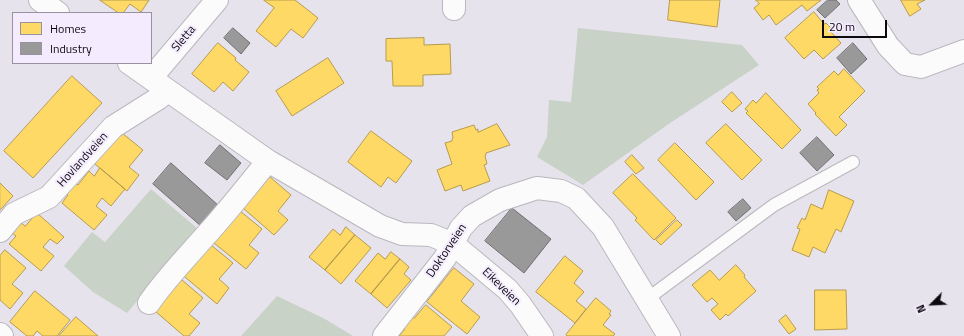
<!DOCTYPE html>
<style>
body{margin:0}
#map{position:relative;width:964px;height:336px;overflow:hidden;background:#e7e3ec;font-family:"Titillium Web",sans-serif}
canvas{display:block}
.legend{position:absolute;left:12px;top:12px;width:140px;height:52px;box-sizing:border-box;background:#f4ecfe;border:1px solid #98929e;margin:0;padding:5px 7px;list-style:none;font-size:12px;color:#0d0a0f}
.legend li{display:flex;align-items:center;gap:8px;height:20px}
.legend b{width:20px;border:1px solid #98929e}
.north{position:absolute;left:912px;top:284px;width:40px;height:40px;-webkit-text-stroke:3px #f4ecfe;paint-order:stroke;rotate:246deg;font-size:11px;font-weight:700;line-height:16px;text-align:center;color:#0d0a0f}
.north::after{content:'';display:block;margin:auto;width:14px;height:18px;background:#0d0a0f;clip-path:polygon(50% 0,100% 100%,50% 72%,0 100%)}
.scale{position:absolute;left:822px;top:20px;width:65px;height:18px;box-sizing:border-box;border:2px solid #0d0a0f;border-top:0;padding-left:5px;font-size:12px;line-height:14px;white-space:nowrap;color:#0d0a0f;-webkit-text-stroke:3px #f4ecfe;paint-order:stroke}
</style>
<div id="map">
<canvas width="964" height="336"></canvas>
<ul class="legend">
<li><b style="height:11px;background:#ffd966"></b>Homes</li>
<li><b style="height:11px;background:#999"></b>Industry</li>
</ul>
<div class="north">N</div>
<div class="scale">20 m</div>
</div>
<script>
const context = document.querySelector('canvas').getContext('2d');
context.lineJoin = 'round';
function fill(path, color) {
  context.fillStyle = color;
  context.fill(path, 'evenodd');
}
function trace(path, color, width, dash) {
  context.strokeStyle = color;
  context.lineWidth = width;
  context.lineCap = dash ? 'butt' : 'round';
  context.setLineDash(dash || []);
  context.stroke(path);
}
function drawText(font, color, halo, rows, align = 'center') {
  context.font = font + ' "Titillium Web",sans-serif';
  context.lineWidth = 4;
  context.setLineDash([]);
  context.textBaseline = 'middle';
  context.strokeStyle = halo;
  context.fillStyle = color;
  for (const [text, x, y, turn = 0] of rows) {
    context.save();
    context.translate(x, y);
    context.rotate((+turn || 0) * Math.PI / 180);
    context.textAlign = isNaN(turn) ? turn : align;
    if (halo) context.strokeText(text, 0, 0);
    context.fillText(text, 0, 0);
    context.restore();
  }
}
fill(new Path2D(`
 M578 28 742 45 759 65 670 123 583 185 537 157 547 137 549 100 571 102Z
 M151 189 198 229 127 313 93 292 64 266 92 232 105 242Z
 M277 296 325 319 353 336H241Z`), '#c9d2c7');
const homes = new Path2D(`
 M100 0H149L141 12 130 4 123 13H119Z
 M264 0H295L318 18 303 38 291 29 276 47 256 31 274 8Z
 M670 0H720L717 27 668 20Z
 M756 0H821L807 11 802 5 776 25 769 15 763 20 754 8 759 4Z
 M901 0H925L917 4 921 9 910 16Z
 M814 12 824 24 826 23 832 29 830 31 841 43 823 59 814 50 804 59 785 38Z
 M424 38V45L450 44 451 74 423 75V86H393L392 61H386V39Z
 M218 43 236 58 235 60 249 72 233 91 223 82 214 92 192 74Z
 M328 58 344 83 292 116 276 91Z
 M844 69 865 91 839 117 847 125 836 136 815 114 816 113 808 104 819 93 817 90 819 89 817 87 834 71 838 75Z
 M72 76 102 103 33 178 4 151Z
 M732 92 742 103 732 112 722 102Z
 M766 93 801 130 782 149 746 113 748 111 745 109 753 100 756 103Z
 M497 124 510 145 486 153V155L485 156 487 164 484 165 490 181 463 191 461 185 445 191 437 170 452 164 445 143 452 141V139L453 138 452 132 474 125 476 130 478 129V132Z
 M726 124 762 160 742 180 706 143Z
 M371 131 412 161 396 183 388 177 381 187 348 162Z
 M122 133 143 150 129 167 139 175 127 191 95 164Z
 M675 143 714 182 696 200 658 160Z
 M632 155 644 168 636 174 625 162Z
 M100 168 125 189 111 206 102 198 96 206 107 215 94 230 62 203 68 195 65 193 74 182 78 185 89 171 94 176Z
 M633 174 676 218 654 240 635 220 637 218 613 193Z
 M270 177 291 195 278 211 288 220 274 235 243 208Z
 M0 183 13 196 0 210Z
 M829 190 854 201 841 232 836 229 825 253 813 247 809 257 792 250 800 229 797 228 802 218 805 220 811 204 822 209Z
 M240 211 262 229 249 245 259 253 246 269 214 243Z
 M37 213 64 237 57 244 50 239 43 247 54 256 41 271 9 244 16 236 12 233 21 223 25 226Z
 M677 220 682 225 661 245 656 240Z
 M346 227 355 235 325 270 309 257 333 229 340 235Z
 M355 235 371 248 341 284 325 270Z
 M211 245 233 263 219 279 229 288 217 304 185 277Z
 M5 250 26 268 12 284 23 293 10 309 0 300V256Z
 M391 252 400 259 371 294 355 281 378 253 385 259Z
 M565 256 583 271 574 283 584 292 576 301 586 309 575 323 536 292Z
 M400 259 409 267 404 274 411 280 387 308 371 294Z
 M736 265 745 275 744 277 756 291 728 316 726 314 720 320 711 310 718 304 712 298 707 302 692 285 710 270 719 280Z
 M454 268 474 284 461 301 480 317 467 334 427 302Z
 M182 280 203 298 189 314 200 323 189 336H184L155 311Z
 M815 290H846L847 329 815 330Z
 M35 291 70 320 57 336H43L37 331 33 336H27L10 322Z
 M596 298 611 311 609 314 611 315 603 325 615 334 613 336H567L566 335Z
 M426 305 452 327 444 336H399L405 329 401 325 409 315 414 318Z
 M786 315 796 329 789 334 779 321Z
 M76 317 98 336H59Z`);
fill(homes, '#ffd966');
trace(homes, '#b69b4c', 1);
const industry = new Path2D(`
 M828 0H836L840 4 825 18 817 10Z
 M233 28 250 43 241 54 224 38Z
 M853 43 867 59 851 74 837 58Z
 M817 137 834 155 817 171 800 153Z
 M220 145 241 163 227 180 205 163Z
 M171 163 219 206 202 227 153 184Z
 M743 199 751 208 736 221 728 212Z
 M512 208 551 239 524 273 485 241Z`);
fill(industry, '#999');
trace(industry, '#6f6e70', 1);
const lane = new Path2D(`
 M647 299 774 205 853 162`);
const street = new Path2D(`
 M40 0 58 13
 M859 0 888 46 905 64 921 67 964 51
 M454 9V0
 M129 63 268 161 380 226 402 234 431 235 453 244 507 289 520 304 542 336
 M151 78 217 0
 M0 231 14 214 49 197 113 127 159 98 167 91
 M149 303C166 278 187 257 207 234 228 211 248 185 268 161
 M0 334 2 336
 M384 336 445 258 461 228 472 216 500 200 537 188 561 191 576 198 603 227 669 336`);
trace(lane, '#bab7be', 14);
trace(street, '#bab7be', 24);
trace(lane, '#fbfbfc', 12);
trace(street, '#fbfbfc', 22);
drawText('12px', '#0d0a0f', '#f4ecfe', [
 ["Sletta",184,39,-50],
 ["Hovlandveien",83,160,-48],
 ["Doktorveien",447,251,-56],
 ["Eikeveien",501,287,44]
]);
</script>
